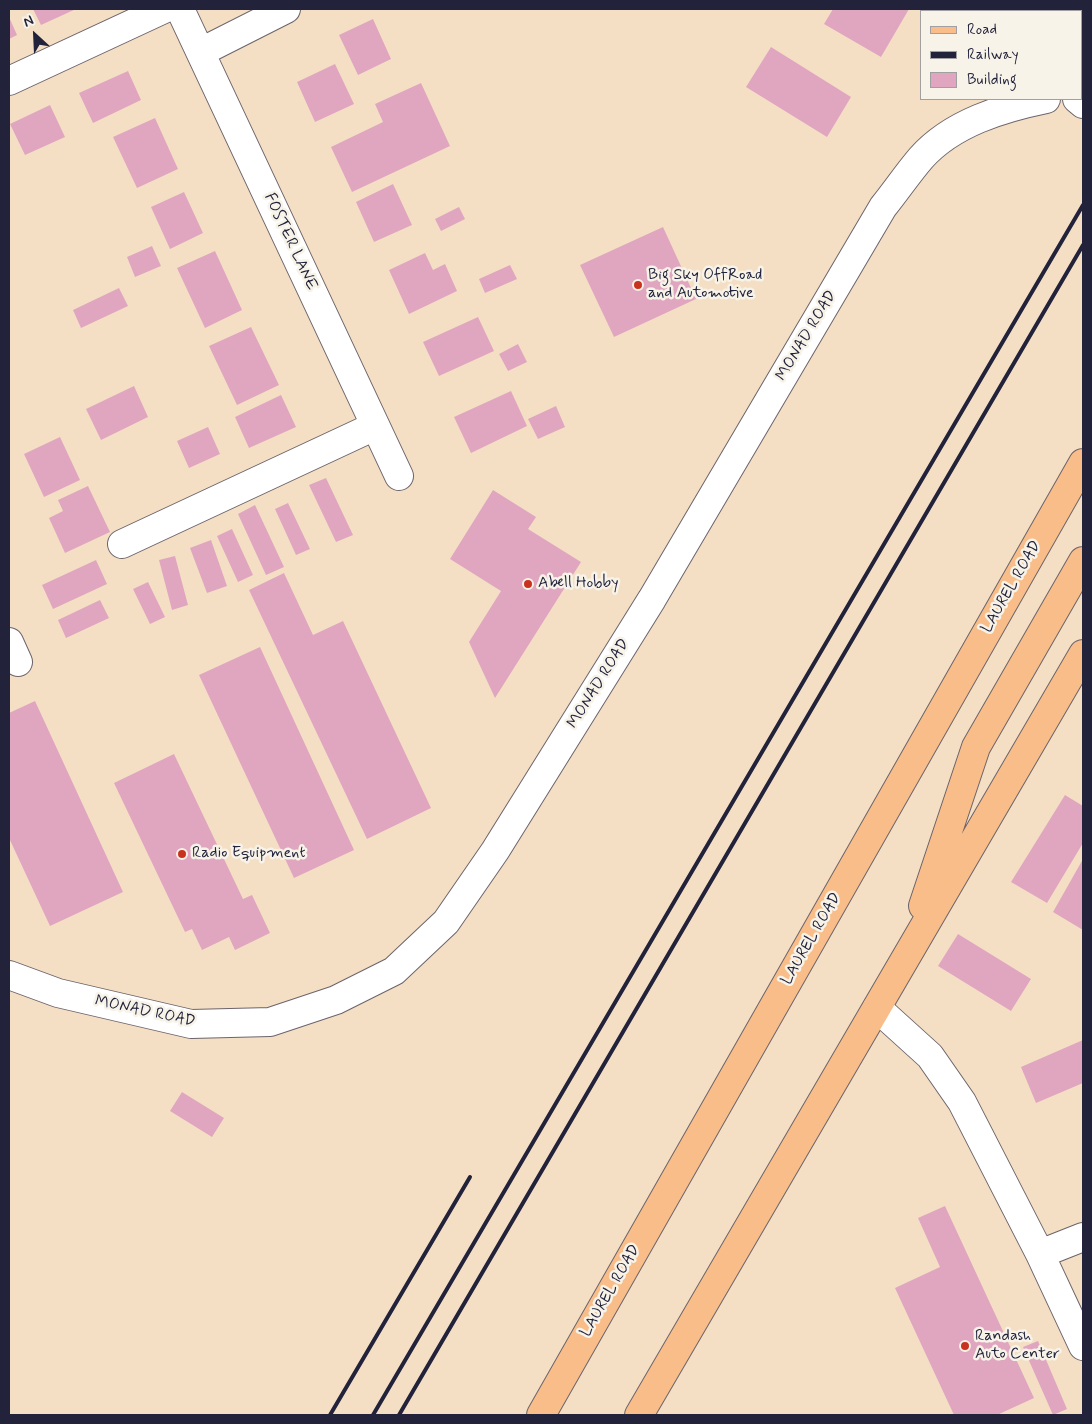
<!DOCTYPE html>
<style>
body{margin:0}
#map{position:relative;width:1092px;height:1424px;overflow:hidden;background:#f4dfc5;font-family:Mynerve,sans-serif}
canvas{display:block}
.frame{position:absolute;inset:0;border:10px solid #22223b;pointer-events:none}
.legend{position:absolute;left:920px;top:10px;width:162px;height:90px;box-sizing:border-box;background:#f7f3e8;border:1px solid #a29fa3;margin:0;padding:6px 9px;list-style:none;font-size:15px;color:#22223b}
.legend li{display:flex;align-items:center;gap:10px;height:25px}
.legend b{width:25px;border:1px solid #a29fa3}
.north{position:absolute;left:10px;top:10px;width:50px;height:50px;-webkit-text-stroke:4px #f7f3e8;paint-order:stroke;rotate:335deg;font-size:14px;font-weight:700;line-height:20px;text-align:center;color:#22223b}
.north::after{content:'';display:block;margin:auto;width:18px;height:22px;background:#22223b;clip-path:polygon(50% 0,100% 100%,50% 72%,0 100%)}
</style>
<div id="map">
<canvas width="1092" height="1424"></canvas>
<div class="frame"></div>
<ul class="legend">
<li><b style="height:6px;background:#f8bd89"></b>Road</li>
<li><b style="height:6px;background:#22223b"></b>Railway</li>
<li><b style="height:14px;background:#e0a6c0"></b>Building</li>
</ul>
<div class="north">N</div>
</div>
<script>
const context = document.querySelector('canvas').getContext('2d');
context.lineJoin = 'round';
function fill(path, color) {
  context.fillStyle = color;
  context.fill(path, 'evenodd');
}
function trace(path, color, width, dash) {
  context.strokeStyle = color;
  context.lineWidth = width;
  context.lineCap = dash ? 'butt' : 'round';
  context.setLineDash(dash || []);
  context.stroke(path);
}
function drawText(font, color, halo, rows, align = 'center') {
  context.font = font + ' Mynerve,sans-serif';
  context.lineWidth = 5;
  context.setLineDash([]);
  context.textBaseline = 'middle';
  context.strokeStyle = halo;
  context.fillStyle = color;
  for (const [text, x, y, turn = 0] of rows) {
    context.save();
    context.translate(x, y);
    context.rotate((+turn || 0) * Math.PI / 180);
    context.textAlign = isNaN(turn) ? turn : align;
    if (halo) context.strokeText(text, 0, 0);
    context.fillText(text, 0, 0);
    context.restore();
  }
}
fill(new Path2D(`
 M33 9H76L41 25Z
 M833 9H909L881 57 824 24Z
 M9 17 17 35 9 39Z
 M373 19 391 59 358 75 339 35Z
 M771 47 851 97 827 137 746 87Z
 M335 64 354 104 315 122 297 82Z
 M128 71 141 100 93 123 79 93Z
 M421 83 450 146 352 192 331 147 383 122 375 104Z
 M50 105 65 137 25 155 10 124Z
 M155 118 178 169 137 188 113 137Z
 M393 184 412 225 374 242 356 202Z
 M184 192 203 233 170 249 151 207Z
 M459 207 465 219 441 231 435 219Z
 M663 227 696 299 614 337 580 265Z
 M152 246 161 266 135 277 127 257Z
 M215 251 242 310 205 328 177 268Z
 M425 253 433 270 445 264 457 291 409 314 389 270Z
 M510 265 517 279 485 293 479 279Z
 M119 288 128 306 81 328 73 310Z
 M478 317 494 351 439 376 423 342Z
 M251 327 279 385 237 405 209 346Z
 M518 344 527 362 508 371 499 354Z
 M134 386 148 417 101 440 86 409Z
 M511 391 527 426 471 453 454 417Z
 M281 395 296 427 249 448 235 417Z
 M556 406 565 427 538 439 528 419Z
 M208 427 220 454 189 468 177 441Z
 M60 437 80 480 44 497 24 454Z
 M326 478 353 535 336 542 309 485Z
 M88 486 110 532 65 553 49 518 63 511 58 500Z
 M493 490 536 517 528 529 581 562 495 698 469 642 501 591 450 559Z
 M288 503 310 549 296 555 275 509Z
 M255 505 284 567 266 575 238 514Z
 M232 529 253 575 238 582 217 536Z
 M211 540 227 586 207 593 190 548Z
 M175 556 188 605 172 610 159 560Z
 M96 560 107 584 53 609 42 585Z
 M284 573 313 635 343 621 431 808 367 839 249 590Z
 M148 582 165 617 150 624 133 589Z
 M100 600 109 618 66 638 58 620Z
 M260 647 354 850 294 878 199 675Z
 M35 701 123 892 50 926 9 838V713Z
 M174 754 243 899 252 895 270 933 235 950 229 937 202 950 192 929 185 932 114 783Z
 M1065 795 1083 806V843L1047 903 1011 882Z
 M1083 859V930L1053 912Z
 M958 934 1031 979 1011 1011 938 966Z
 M1083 1040V1083L1036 1103 1021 1067Z
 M182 1092 224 1118 212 1137 170 1111Z
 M945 1206 1034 1398 997 1415H954L895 1288 940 1267 918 1218Z
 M1038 1341 1067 1409 1053 1415 1023 1347Z`), '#e0a6c0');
const minor = new Path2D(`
 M180 9 399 476
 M1054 9V11
 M201 52 286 9
 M9 81 164 9
 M1077 99 1083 104
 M122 544 375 426
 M9 642 18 662
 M9 975 58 993 191 1024 270 1022 336 1000 394 971 446 922 495 851 652 599 883 207C896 191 908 173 921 158 952 123 1002 108 1046 99
 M877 1008 930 1056 962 1102 1040 1254 1083 1346
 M1040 1254 1083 1237`);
const major = new Path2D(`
 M923 906 976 747 1083 561
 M541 1415 1083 463
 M639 1415 1083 654`);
trace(minor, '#6c646b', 30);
trace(major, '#6c646b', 30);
trace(minor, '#fff', 28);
trace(major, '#f8bd89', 28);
trace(new Path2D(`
 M330 1415 470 1177
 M373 1415 1083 205
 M399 1415 1083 245`), '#22223b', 4);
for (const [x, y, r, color] of [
 [638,285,5,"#c8321e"],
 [528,584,5,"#c8321e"],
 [182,854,5,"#c8321e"],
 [965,1346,5,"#c8321e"]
]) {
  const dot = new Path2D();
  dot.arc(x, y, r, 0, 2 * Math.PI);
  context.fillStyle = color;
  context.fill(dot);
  trace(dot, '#f7f3e8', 2);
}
drawText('16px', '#22223b', '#f7f3e8', [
 ["FOSTER LANE",290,242,65],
 ["MONAD ROAD",807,336,-59],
 ["LAUREL ROAD",1012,587,-60],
 ["MONAD ROAD",599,684,-58],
 ["LAUREL ROAD",812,939,-60],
 ["MONAD ROAD",145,1012,12],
 ["LAUREL ROAD",611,1291,-60]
]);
drawText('16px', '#22223b', '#f7f3e8', [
 ["Big Sky OffRoad",648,276],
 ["and Automotive",648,294],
 ["Abell Hobby",538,584],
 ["Radio Equipment",192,854],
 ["Randash",975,1337],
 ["Auto Center",975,1355]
], 'left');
</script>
